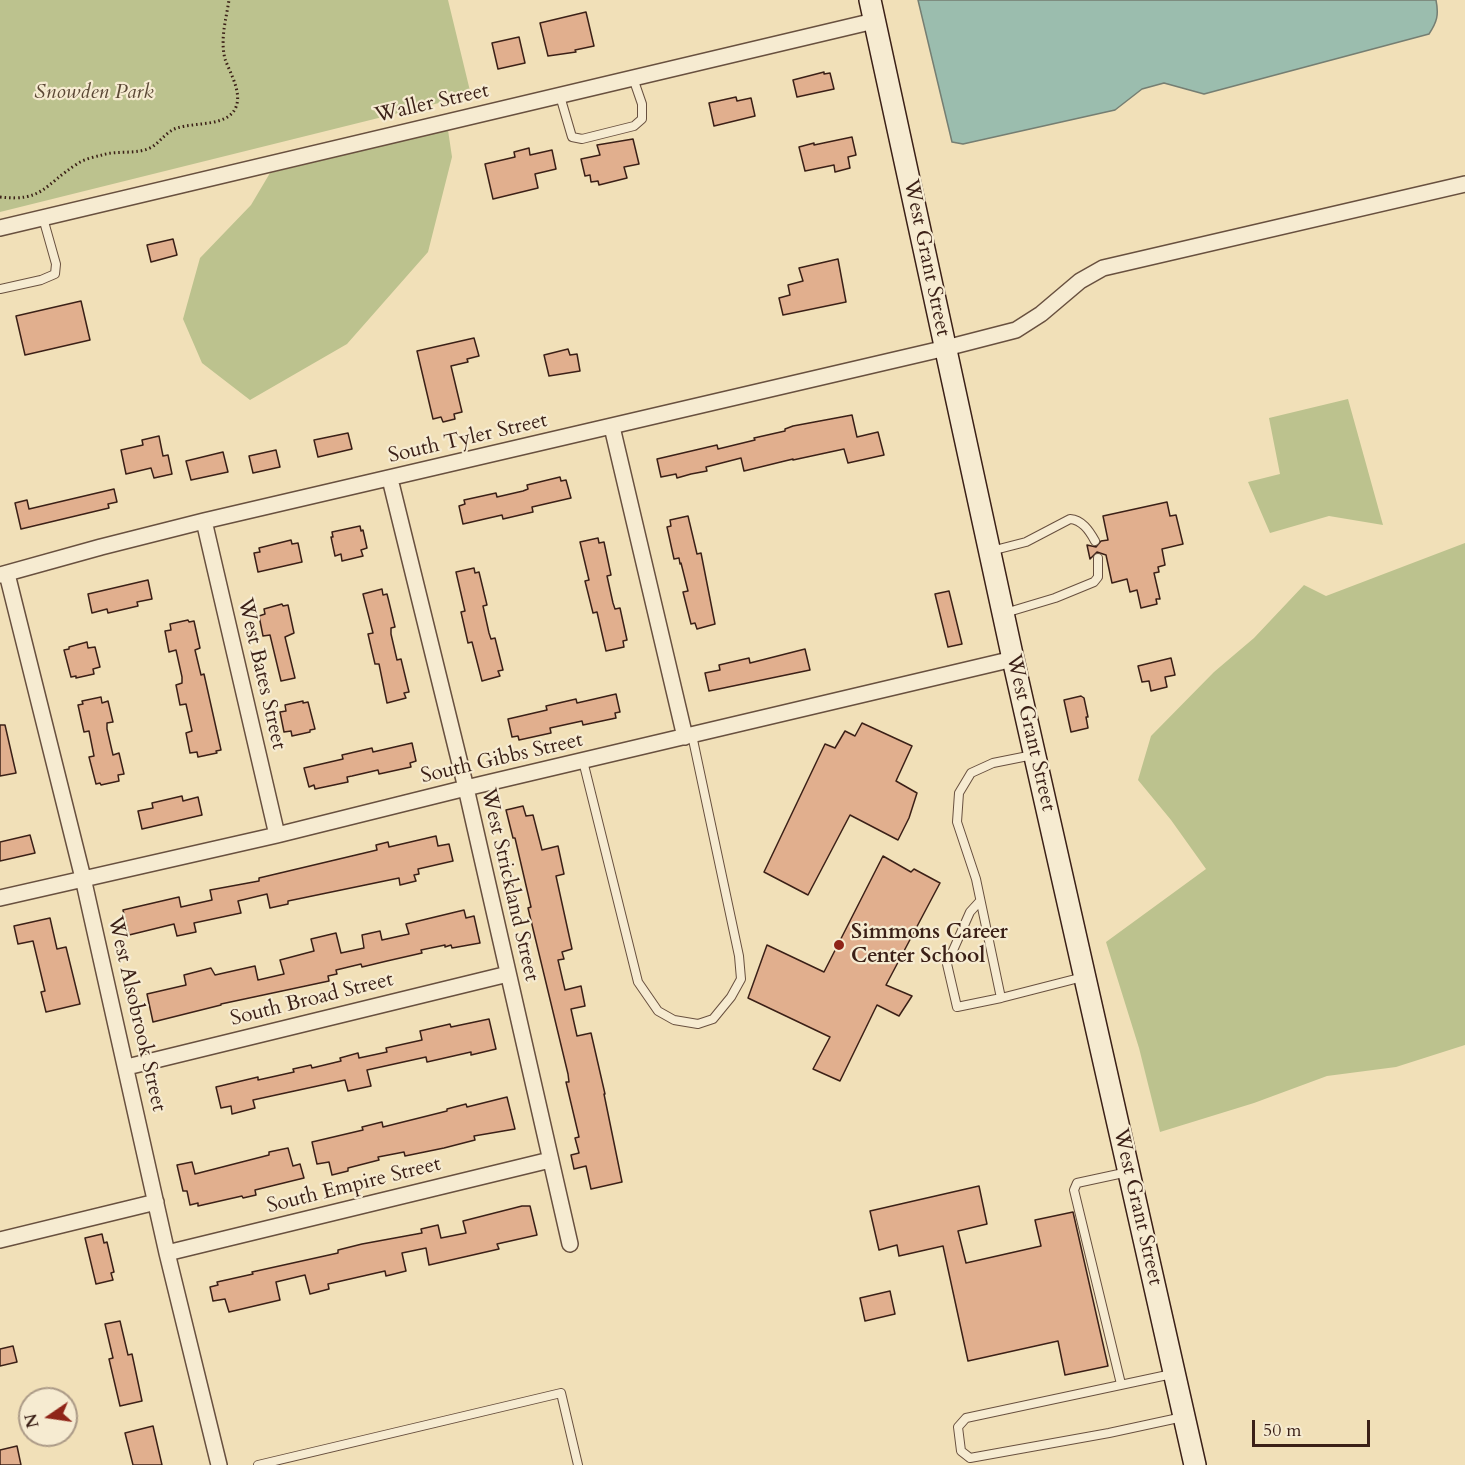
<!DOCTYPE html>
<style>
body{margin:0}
#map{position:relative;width:1465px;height:1465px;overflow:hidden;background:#f1e0b8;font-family:Cardo,serif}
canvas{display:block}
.north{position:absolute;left:18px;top:1387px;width:60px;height:60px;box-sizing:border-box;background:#f6ebd1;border:2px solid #ab9a87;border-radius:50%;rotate:257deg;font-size:16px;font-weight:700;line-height:24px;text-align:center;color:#3b2017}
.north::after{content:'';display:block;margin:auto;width:21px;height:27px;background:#8f2418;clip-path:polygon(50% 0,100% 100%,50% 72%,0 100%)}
.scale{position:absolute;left:1252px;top:1420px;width:118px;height:27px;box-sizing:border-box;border:3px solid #3b2017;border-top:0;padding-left:8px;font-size:18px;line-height:21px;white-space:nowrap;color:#3b2017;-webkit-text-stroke:4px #f6ebd1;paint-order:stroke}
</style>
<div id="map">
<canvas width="1465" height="1465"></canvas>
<div class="north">N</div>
<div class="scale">50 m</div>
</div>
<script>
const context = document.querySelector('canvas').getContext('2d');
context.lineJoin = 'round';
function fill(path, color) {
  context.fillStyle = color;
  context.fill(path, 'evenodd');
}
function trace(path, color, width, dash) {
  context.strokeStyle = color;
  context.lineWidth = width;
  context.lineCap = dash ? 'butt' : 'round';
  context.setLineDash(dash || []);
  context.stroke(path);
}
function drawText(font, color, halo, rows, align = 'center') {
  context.font = font + ' Cardo,serif';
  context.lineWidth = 4.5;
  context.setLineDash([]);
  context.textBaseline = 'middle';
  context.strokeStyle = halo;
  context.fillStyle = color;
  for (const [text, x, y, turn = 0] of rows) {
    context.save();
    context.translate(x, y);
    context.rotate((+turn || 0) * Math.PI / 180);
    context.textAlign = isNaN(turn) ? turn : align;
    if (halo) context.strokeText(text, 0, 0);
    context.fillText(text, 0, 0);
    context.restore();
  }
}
fill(new Path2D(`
 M0 0H448L471 95 0 212Z
 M448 130 452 157 428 252 347 344 250 400 202 363 183 319 200 258 251 205 270 173Z
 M1348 399 1383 525 1329 516 1270 533 1248 482 1280 474 1269 418Z
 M1465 543V1045L1396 1067 1327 1076 1254 1103 1160 1132 1139 1048 1106 942 1206 869 1171 820 1138 780 1151 736 1214 672 1254 638 1304 585 1326 596Z`), '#bcc28e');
const water = new Path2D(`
 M918 0H1436C1439 15 1437 22 1429 34L1204 94 1164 83 1142 89 1115 110 963 144 952 142Z`);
fill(water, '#9bbdae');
trace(water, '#757e72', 1.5);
const building = new Path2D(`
 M586 12 594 46 575 50 576 52 548 56 540 23Z
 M519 37 525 63 498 69 492 43Z
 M824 72V74L830 73 834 89 797 97 793 80Z
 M736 97 737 101 751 98 755 116 714 126 709 103Z
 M852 137 856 155 848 157 850 168 835 172 834 165 805 171 799 147 814 143V145Z
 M633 139 639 164 624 167 627 178 599 185 598 181 591 182 590 175 585 176 581 159 600 155 597 145Z
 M529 148 530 155 552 150 556 169 535 174 538 188 493 199 485 164 515 157 514 152Z
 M173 239 177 255 151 262 147 245Z
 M838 259 846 302 783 315 779 298 790 295 788 285 803 281 799 268Z
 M81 301 90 340 25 355 16 316Z
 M474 338 479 356 467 359 468 362 451 366 462 412 454 414 455 419 443 422 441 417 433 419 417 351Z
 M568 349 570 355 577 354 580 371 549 376 544 355Z
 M852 415 857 437 878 432 884 455 848 463 844 449 793 460V459L744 471 741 458 706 467 707 471 691 474 677 478 676 474 661 477 657 459 717 445 718 449 755 440 754 438 785 431V429L793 426Z
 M348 433 352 449 318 457 314 440Z
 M159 436 163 456 168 455 172 474 154 478 151 468 126 474 121 450 143 445 142 440Z
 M276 450 280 467 253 473 249 456Z
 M223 452 228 472 191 480 186 461Z
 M560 477 561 481 566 480 571 498 532 507 533 512 503 519 502 515 463 524 459 506 465 504 464 500 496 493 497 497 523 491 528 489 527 485Z
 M114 489 117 502 108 504 109 508 21 529 15 503 27 500 29 509Z
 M1167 502 1170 516 1176 515 1183 544 1162 549 1165 565 1158 567 1159 572 1154 573 1160 599H1156L1157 604 1141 608 1137 590 1130 592 1127 579 1112 583 1106 555 1097 552 1090 559 1087 545 1096 547 1101 541 1108 540 1103 516Z
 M688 516 697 554 701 553 715 624 697 629 695 623 691 624 683 592 688 591 681 563 680 564 679 558 674 559 667 527 671 526 670 520Z
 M360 526 361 531 363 530 367 548 361 550 363 556 342 561 341 554 335 556 331 537H333L332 532Z
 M598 538 599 543 604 542 611 575 607 576 613 603 615 609 620 608 627 640 623 641 624 647 606 651 597 612 593 613 585 581 589 580 580 542Z
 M291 540 292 544 298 543 302 562 258 572 254 553 260 552 259 548Z
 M474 568 475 573 479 572 487 605 483 606 489 633 491 639 495 638 503 670 498 671 500 676 482 681 472 642 468 643 461 612 465 611 456 572Z
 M148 580 152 599 137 602 138 606 108 613 107 609 92 613 88 594Z
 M382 589 383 595 387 594 389 602 395 627 391 628V634L397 660 401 659 409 692 404 693 406 698 387 703 379 664H375L368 634 373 633 363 594Z
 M949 591 962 644 948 647 935 594Z
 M282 604 283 606 288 605 294 633 285 637 295 678 281 681 270 635 263 636 259 616 265 614 264 609Z
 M188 620 189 622 194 621 200 648 195 650 201 675 204 674 221 750 216 751 217 753 198 757 197 752 190 753 186 733 192 731 186 704 180 705 176 685 182 683V677L176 650 169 652 165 631 171 630 170 624Z
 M87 642 88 648 95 647 100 667 93 669 94 674 76 678V676L71 677 64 650 69 649V647Z
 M805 649 810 670 709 691 705 673 720 670 719 665 749 658 750 663Z
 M1171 658 1175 675 1165 677 1167 687 1151 691 1149 681 1142 682 1138 666Z
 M616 694 620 712 615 713 616 718 583 725 582 721 550 728 551 733 519 740 518 736 512 737 508 719 547 710 546 706 576 699 577 703Z
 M1081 696 1084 698 1088 717H1086L1088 728 1071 732 1064 700Z
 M101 697 102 703 108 701 113 722 107 723V729L113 755 119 753 124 774 118 775 119 781 101 785 100 783 96 784 89 757 94 756 89 731 84 732 78 705 83 704 82 701Z
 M303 701V703L308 702 315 729 310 730V732L292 736 291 731 284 732 280 712 286 711 285 705Z
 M862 723 912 746 896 781 917 793 909 818 898 840 850 815 808 895 764 872 825 744 835 748 845 731 855 736Z
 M0 725H5L16 773 0 776Z
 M412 743 416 761 410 763 411 767 379 774 378 770 352 776 347 777 348 782 315 789 314 785 309 787 304 768 343 759 342 755 372 748 373 752Z
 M182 796 183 801 198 797 202 815 142 829 138 811 153 808 152 803Z
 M523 806 526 816 533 815 542 850 558 846 564 874 556 876 572 949 562 952 564 959 558 960 565 990 581 986 585 1006 571 1009 577 1036 591 1033 605 1094H604L622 1182 591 1189 586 1166 574 1169 571 1155 579 1153 575 1138 579 1137 566 1082H569L568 1074 528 908 531 907 515 838H513L506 810Z
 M30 835 35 853 0 861V842Z
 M436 836 438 846 449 844 453 861 418 869 419 874 414 875 416 881 400 885 399 878 288 901V904L270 908 267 894 238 901 241 913 194 923 196 932 177 936 174 924 129 935 123 910 179 897 181 907 212 900 210 890 259 881V878L377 850 376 845 388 842 389 847Z
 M883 856 911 872 914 869 940 883 886 985 912 996 899 1016 877 1005 840 1081 813 1069 830 1037 748 998 767 945 824 972Z
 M464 910 466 918 474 916 480 943 452 948 451 945 445 947V945L421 950 422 953 387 961 362 967 361 964 336 970 337 974 328 976 329 981 221 1004V1005L153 1022 147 994 186 985 184 975 211 968 215 975 255 966 258 980 284 974 280 960 314 951 311 939 336 933 341 953 364 948 362 935 380 931 382 940 409 934 406 924Z
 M50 918 57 949 66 947 80 1004 46 1012 41 992 45 991 33 941 18 944 14 926Z
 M489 1019 496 1049 471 1055V1052L427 1062 426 1057 367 1070 371 1086 348 1091 345 1080 253 1100 255 1108 232 1114 231 1106 221 1108 216 1087 258 1077V1080L294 1072 293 1069 311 1065 312 1068 341 1061 340 1058 358 1053 359 1058 387 1052 386 1048 422 1040 420 1031 450 1024 451 1027Z
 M507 1097 515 1129 474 1136 475 1140 444 1148 405 1156 404 1152 378 1157 379 1160 348 1168V1171L332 1175 329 1162 317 1164 312 1142 363 1130 362 1127 382 1122 383 1127 447 1111V1109L466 1104 467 1107Z
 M288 1148 293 1166 300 1164 304 1178 255 1190 256 1195 243 1198 242 1196 198 1206V1203L190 1205 187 1191H183L177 1165 192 1162 195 1174 269 1155V1152Z
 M979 1186 987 1224 958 1231 966 1263 1041 1246 1035 1220 1073 1212 1108 1366 1065 1375 1058 1341 968 1361 943 1246 899 1256 897 1245 879 1250 870 1211Z
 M522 1206H530L537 1235 497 1244 499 1249 429 1265 426 1248 402 1253 406 1271 386 1276 385 1271 328 1284 329 1289 310 1294 305 1275 276 1282 280 1300 229 1312 225 1299 213 1301 210 1287 218 1285 217 1282 253 1274 252 1272 338 1253V1250L362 1244 422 1233 421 1229 438 1225 441 1238 466 1233 463 1221Z
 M102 1234 104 1243 107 1242 114 1272 111 1273 113 1280 96 1284 85 1238Z
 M890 1291 895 1314 865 1321 860 1298Z
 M120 1321 128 1355 132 1354 142 1401 120 1406 109 1359 113 1358 105 1324Z
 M13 1346 17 1362 0 1366V1349Z
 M153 1426 162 1465H133L125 1433Z
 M17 1446 21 1465H0V1450Z`);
fill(building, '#e1af8e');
trace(building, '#3b2017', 1.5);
const lane = new Path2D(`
 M560 96 572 137 582 139 634 126 642 119V104L633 78
 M0 289 41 280 55 274 56 264 43 218
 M991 551 1026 542 1070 519C1082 520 1089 530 1095 541
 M1005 613 1055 598 1094 582 1098 577V558
 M1033 755 993 763 971 773 959 793 957 822 976 879 1001 998 1083 977
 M583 761 638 982 658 1011 674 1020 698 1024 713 1019 731 997 741 979 739 956 692 735
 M980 901 970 912 947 964 957 1007 1001 998
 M1172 1374 966 1418 958 1427 961 1451 970 1458 1109 1433 1183 1417
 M1121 1384 1074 1190 1077 1183 1128 1172
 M258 1465 561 1393 578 1465`);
const street = new Path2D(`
 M0 228 874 21
 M612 427 685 737
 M390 479 466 788 570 1244
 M204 521 277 835
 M7 574 83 878 167 1253 219 1465
 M0 575 101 547 204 521 946 348 1016 330 1041 314 1080 281 1103 268 1465 184
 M0 898 277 835 466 788 1013 659
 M127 1067 508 974
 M0 1240 156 1202
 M167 1253 550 1160`);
const secondary = new Path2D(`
 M870 0 1013 659 1195 1465`);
trace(lane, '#68503f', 10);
trace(street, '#68503f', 18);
trace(secondary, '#3b2017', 24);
trace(new Path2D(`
 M0 197C43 202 44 185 77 164 84 159 94 157 102 155 117 150 138 155 152 147 161 141 167 131 177 128 195 122 228 127 236 107 242 92 230 73 225 59 220 39 226 20 229 0`), '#3b2017', 3, [1.5, 3]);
trace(lane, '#f6ebd1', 8);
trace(street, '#f6ebd1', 15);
trace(secondary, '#f6ebd1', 21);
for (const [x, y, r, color] of [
 [839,945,6,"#8f2418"]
]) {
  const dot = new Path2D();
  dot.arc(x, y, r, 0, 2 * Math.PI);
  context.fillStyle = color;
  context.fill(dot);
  trace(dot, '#f6ebd1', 2);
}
drawText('italic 21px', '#5b4835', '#f6ebd1', [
 ["Snowden Park",94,93]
]);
drawText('21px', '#3b2017', '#f6ebd1', [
 ["Waller Street",432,104,-13],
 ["West Grant Street",926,258,78],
 ["South Tyler Street",468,439,-13],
 ["West Bates Street",261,674,77],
 ["West Grant Street",1030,733,77],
 ["South Gibbs Street",502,759,-13],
 ["West Strickland Street",509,885,77],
 ["South Broad Street",312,1000,-14],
 ["West Alsobrook Street",136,1014,77],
 ["South Empire Street",354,1186,-14],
 ["West Grant Street",1137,1207,77]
]);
drawText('bold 21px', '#3b2017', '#f6ebd1', [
 ["Simmons Career",851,933],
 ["Center School",851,957]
], 'left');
</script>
